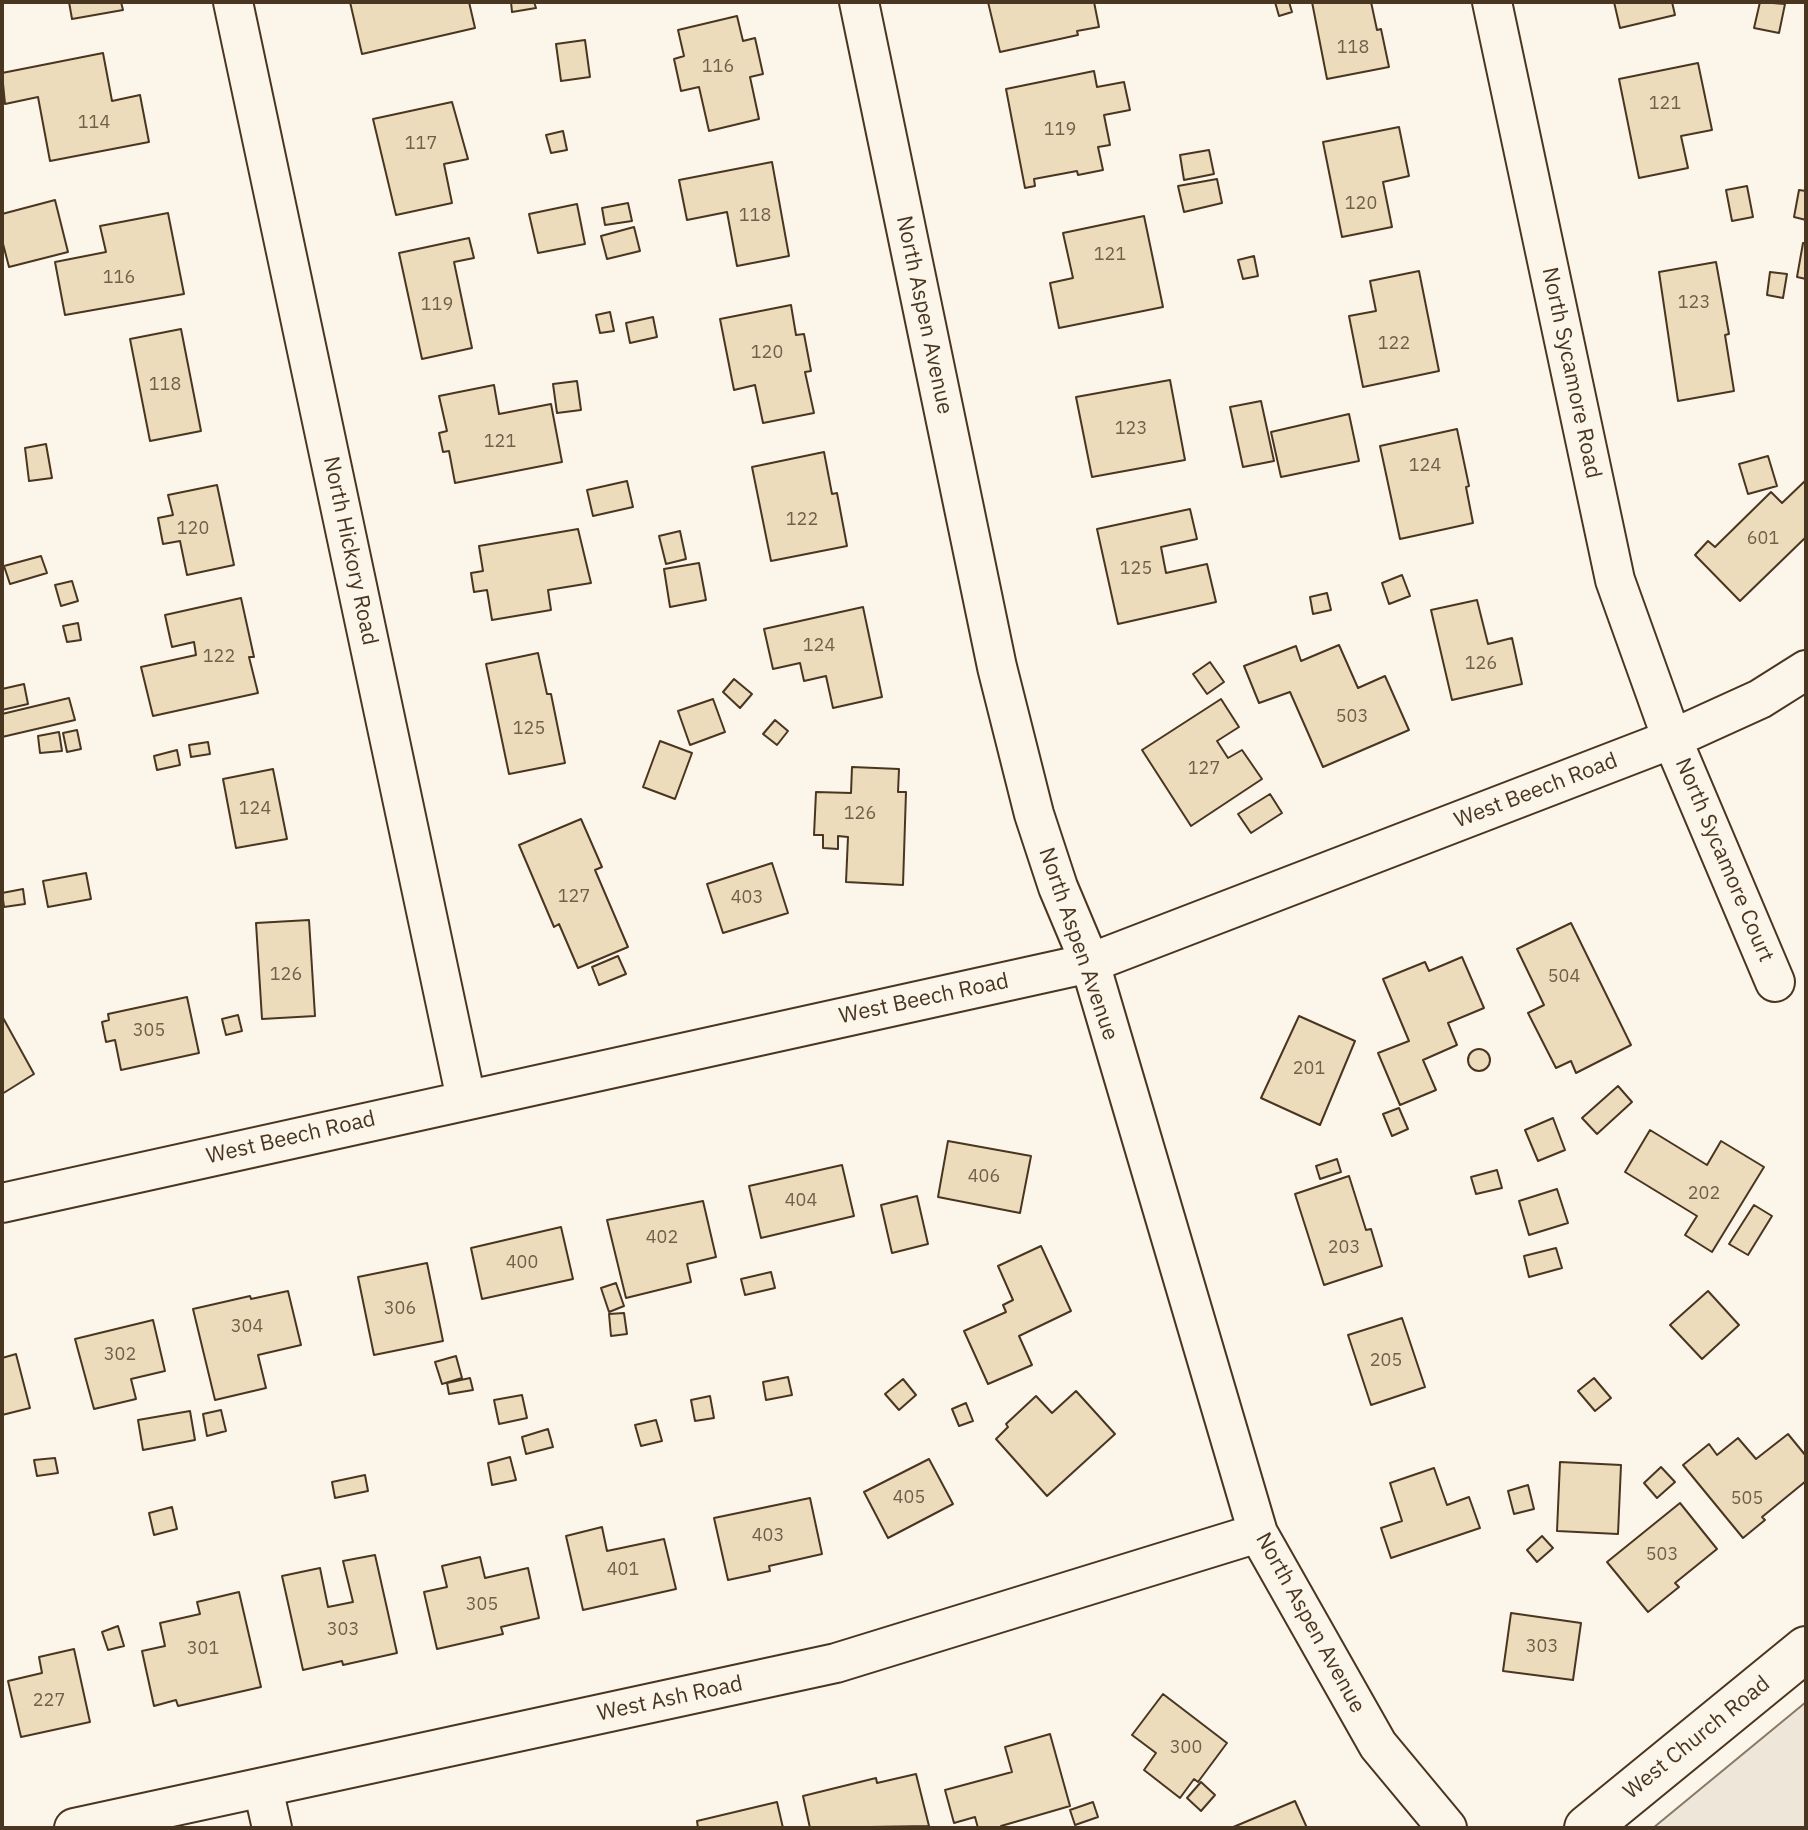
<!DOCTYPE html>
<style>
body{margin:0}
#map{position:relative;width:1808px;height:1830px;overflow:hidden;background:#fbf6e9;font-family:"IBM Plex Sans",sans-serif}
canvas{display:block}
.frame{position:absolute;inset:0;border:4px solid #4a3520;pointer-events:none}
</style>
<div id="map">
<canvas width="1808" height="1830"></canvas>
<div class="frame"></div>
</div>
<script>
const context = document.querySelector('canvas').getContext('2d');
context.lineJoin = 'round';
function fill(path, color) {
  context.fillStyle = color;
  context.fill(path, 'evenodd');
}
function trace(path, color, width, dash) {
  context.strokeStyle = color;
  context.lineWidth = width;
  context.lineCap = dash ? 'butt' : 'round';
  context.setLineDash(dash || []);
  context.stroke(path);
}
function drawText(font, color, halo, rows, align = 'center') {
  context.font = font + ' "IBM Plex Sans",sans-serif';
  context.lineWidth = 6;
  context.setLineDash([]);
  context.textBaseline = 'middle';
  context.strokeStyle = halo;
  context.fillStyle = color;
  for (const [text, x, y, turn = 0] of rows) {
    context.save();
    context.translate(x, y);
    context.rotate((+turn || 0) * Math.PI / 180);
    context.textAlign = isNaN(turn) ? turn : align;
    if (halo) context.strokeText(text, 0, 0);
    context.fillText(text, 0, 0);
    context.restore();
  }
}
const green = new Path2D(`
 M1806 1702V1828H1653Z`);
fill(green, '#ede6d9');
trace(green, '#887966', 2);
const building = new Path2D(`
 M69 2H121L123 10 72 19Z
 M350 2H469L475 28 362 54Z
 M511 2H534L536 8 512 12Z
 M988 2H1094L1099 27 1077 31 1078 35 1000 52Z
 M1275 2H1289L1292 12 1279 16Z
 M1312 2H1371L1377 30 1381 29 1389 67 1327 79Z
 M1614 2H1672L1675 15 1620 28Z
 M1760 2 1785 4 1779 33 1754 28Z
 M737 16 743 41 755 38 763 74 750 77 759 119 709 131 699 87 681 91 674 59 684 56 678 30Z
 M585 40 590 77 561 81 556 44Z
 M103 53 112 101 140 95 149 142 50 161 38 97 5 104 2 73Z
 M1698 63 1712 130 1681 136 1688 168 1639 178 1619 79Z
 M1094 71 1097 87 1124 82 1130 110 1104 115 1110 145 1098 147 1103 170 1078 175 1077 171 1034 179 1035 186 1025 188 1006 89Z
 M452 102 468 159 444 164 452 203 396 215 373 119Z
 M1399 127 1409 176 1383 182 1392 227 1342 237 1323 142Z
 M563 131 567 150 551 153 546 135Z
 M1209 150 1214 174 1184 180 1180 155Z
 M772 162 789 256 737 266 727 212 687 220 679 180Z
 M1217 179 1222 203 1184 212 1178 186Z
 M1747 186 1753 217 1732 221 1726 190Z
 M1799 190 1806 191V220L1794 217Z
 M55 200 68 252 9 267 2 240V214Z
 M628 203 632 221 605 225 602 208Z
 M577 204 585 244 538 253 529 214Z
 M168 213 184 294 65 315 55 262 106 252 100 226Z
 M1144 216 1163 307 1059 328 1050 283 1073 278 1063 233Z
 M634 227 640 251 607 259 601 236Z
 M469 238 474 258 454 262 472 348 422 359 399 253Z
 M1803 243H1806V279L1797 277Z
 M1254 256 1258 276 1243 279 1238 260Z
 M1716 262 1729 334 1725 335 1734 391 1678 401 1659 272Z
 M1419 271 1439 371 1363 387 1349 316 1376 311 1370 281Z
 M1770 272 1787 274 1783 298 1767 295Z
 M791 305 796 335 804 334 811 371 805 372 814 413 763 423 755 385 734 390 720 319Z
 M610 312 614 331 600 333 596 315Z
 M653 317 657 337 630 343 626 323Z
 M181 329 201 431 150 441 130 339Z
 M1170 380 1185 460 1092 477 1076 397Z
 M577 381 581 410 557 413 553 384Z
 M494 385 499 414 551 404 562 462 455 483 449 451 443 452 439 433 447 431 439 396Z
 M1261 401 1274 461 1243 467 1230 407Z
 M1349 414 1359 461 1281 477 1271 432Z
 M1457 429 1469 486 1466 487 1473 523 1400 539 1380 446Z
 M46 444 52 478 29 481 25 448Z
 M824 452 832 494 837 493 847 546 771 561 752 467Z
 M1768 456 1777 486 1748 494 1739 464Z
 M1806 480V537L1740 601 1695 555 1708 541 1715 547 1771 492 1782 503Z
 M627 481 633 507 593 516 587 490Z
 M217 485 234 565 187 575 180 541 163 544 158 518 173 515 168 495Z
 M1190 509 1197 539 1161 547 1166 573 1207 564 1216 602 1118 624 1097 529Z
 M578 529 591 583 548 590 551 610 492 620 487 590 474 592 471 573 483 571 479 546Z
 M680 531 686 559 666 564 659 536Z
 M41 556 47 573 10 584 4 566Z
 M699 563 706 600 670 607 664 569Z
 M1402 575 1410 596 1389 604 1382 583Z
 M72 581 78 601 61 606 55 585Z
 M1327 593 1331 610 1313 614 1310 597Z
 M241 598 254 657H249L258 693 153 716 141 667 196 655 194 642 172 647 165 615Z
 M1477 600 1488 644 1512 638 1522 684 1452 700 1431 610Z
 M863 607 882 697 833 708 826 676 804 681 800 663 773 669 764 629Z
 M78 623 81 640 67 642 63 626Z
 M1339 645 1358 688 1385 676 1409 730 1323 767 1290 692 1259 703 1244 666 1296 646 1301 661Z
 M538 653 547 694H551L565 763 509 774 486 664Z
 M1210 662 1224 682 1207 694 1193 674Z
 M734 679 752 694 740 708 723 692Z
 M24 684 28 704 2 710V689Z
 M69 698 75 720 2 737V714Z
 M713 699 725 732 690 745 678 711Z
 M1221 699 1239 727 1217 741 1228 758 1242 750 1262 779 1191 826 1142 750Z
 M775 720 788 731 777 745 763 734Z
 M77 730 81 749 67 752 63 733Z
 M59 732 62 751 40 753 38 736Z
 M660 741 692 753 675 799 643 787Z
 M208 742 210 754 191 757 189 745Z
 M177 750 180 765 157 770 154 756Z
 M852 767 899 769 898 792H906L903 885 846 882 848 837 838 836V849L823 848V835H814L816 792 851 793Z
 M273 769 287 839 236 848 223 779Z
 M1270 794 1282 813 1251 833 1238 814Z
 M581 819 602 867 595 870 628 947 578 968 559 924 554 927 519 845Z
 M772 863 788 913 723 933 707 884Z
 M86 873 91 899 48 907 43 881Z
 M23 889 25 904 4 907 2 893Z
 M309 920 315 1016 262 1019 256 923Z
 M1571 923 1631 1045 1576 1073 1571 1061 1556 1068 1528 1013 1544 1005 1517 949Z
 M618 956 626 974 599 985 592 967Z
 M1462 957 1484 1008 1448 1023 1457 1045 1423 1060 1436 1090 1400 1105 1378 1053 1409 1041 1383 979 1425 962 1429 971Z
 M187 997 199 1053 121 1070 115 1040 106 1042 102 1022 109 1020 108 1014Z
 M238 1015 242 1031 226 1035 222 1019Z
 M2 1016 34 1074 2 1094Z
 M1299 1016 1355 1041 1320 1125 1261 1098Z
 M1468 1060a11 11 0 1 1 22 0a11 11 0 1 1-22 0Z
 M1618 1086 1632 1102 1597 1134 1582 1118Z
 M1399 1108 1408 1129 1392 1136 1383 1114Z
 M1553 1118 1565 1150 1538 1161 1525 1130Z
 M1650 1130 1707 1165 1721 1141 1764 1167 1712 1252 1685 1235 1697 1216 1625 1172Z
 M948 1141 1031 1156 1020 1213 938 1197Z
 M1337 1159 1341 1172 1320 1179 1316 1166Z
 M842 1165 854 1216 761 1238 749 1186Z
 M1497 1170 1502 1188 1476 1194 1471 1177Z
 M1349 1176 1366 1230 1371 1229 1382 1266 1324 1285 1295 1194Z
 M1557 1189 1568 1223 1529 1235 1519 1201Z
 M917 1196 928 1244 892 1253 881 1205Z
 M703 1201 716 1257 687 1264 691 1282 626 1298 607 1220Z
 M1754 1205 1772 1216 1748 1255 1729 1244Z
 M561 1227 573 1279 482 1299 471 1248Z
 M1041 1246 1071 1311 1019 1336 1032 1365 988 1384 964 1331 1006 1312 1003 1305 1013 1300 998 1266Z
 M1556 1248 1562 1268 1529 1277 1524 1256Z
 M427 1263 443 1341 374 1355 358 1277Z
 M771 1272 775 1288 745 1295 741 1279Z
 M616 1283 624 1306 609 1312 601 1288Z
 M288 1291 301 1345 258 1355 266 1388 215 1400 193 1309 250 1296 251 1299Z
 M1708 1291 1739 1325 1702 1359 1670 1325Z
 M624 1313 627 1334 611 1336 609 1314Z
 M1402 1318 1425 1387 1371 1405 1348 1335Z
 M153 1320 165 1371 131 1379 136 1399 94 1409 75 1339Z
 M16 1354 30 1408 2 1415V1358Z
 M456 1356 462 1378 442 1384 435 1362Z
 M788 1377 792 1395 766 1400 763 1382Z
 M470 1378 473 1390 449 1394 447 1383Z
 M1594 1378 1611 1398 1595 1411 1578 1391Z
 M903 1379 916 1395 899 1410 885 1394Z
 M1076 1391 1115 1434 1047 1496 996 1439 1008 1427 1006 1424 1036 1396 1052 1413Z
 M522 1395 527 1418 499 1424 494 1400Z
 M710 1396 714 1418 695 1421 691 1400Z
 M966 1403 973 1421 959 1426 952 1409Z
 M221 1410 226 1431 207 1436 203 1414Z
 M190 1411 195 1440 143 1450 138 1420Z
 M656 1420 662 1441 641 1446 635 1425Z
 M548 1429 553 1447 526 1454 522 1437Z
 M1788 1434 1806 1456V1481L1762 1517 1765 1520 1743 1538 1683 1465 1709 1444 1717 1455 1738 1438 1756 1459Z
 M510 1457 516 1480 492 1485 488 1463Z
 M55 1458 58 1473 37 1476 34 1460Z
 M929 1459 953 1504 888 1538 864 1492Z
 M1560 1462 1621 1465 1618 1534 1557 1531Z
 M1661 1467 1675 1482 1657 1498 1644 1483Z
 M1434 1468 1447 1505 1469 1497 1480 1528 1391 1558 1381 1528 1402 1521 1390 1483Z
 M365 1475 368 1491 335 1498 332 1482Z
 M1528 1485 1534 1509 1514 1514 1508 1491Z
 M810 1498 822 1554 769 1566 770 1571 728 1580 714 1518Z
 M1680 1503 1717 1549 1675 1583 1679 1587 1648 1612 1607 1562Z
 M172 1507 177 1529 154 1535 149 1513Z
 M602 1527 607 1551 664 1539 676 1589 583 1610 566 1536Z
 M1542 1536 1553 1548 1537 1562 1527 1550Z
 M375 1555 397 1653 343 1665 342 1661 303 1670 282 1576 320 1568 328 1607 353 1602 343 1561Z
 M480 1557 485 1578 528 1568 539 1618 501 1627 503 1634 437 1649 424 1592 447 1587 442 1566Z
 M239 1592 261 1687 178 1706 176 1700 154 1706 142 1651 165 1646 160 1623 200 1614 197 1602Z
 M1511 1613 1581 1623 1573 1680 1503 1671Z
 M118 1626 124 1646 108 1650 102 1632Z
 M74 1649 90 1722 21 1737 8 1681 42 1673 39 1657Z
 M1163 1694 1227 1743 1198 1782 1194 1779 1180 1798 1144 1770 1156 1753 1132 1735Z
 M1050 1734 1070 1806 1001 1826 1002 1828H978L975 1817 954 1823 945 1790 1012 1772 1005 1747Z
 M916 1774 929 1826 810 1828 803 1796 876 1778 877 1783Z
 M1201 1782 1215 1795 1201 1811 1187 1798Z
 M1295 1801 1307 1828H1231Z
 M777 1802 783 1828H698L697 1821Z
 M1093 1802 1098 1817 1075 1825 1070 1810Z`);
fill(building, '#ecdcbc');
trace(building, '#4a3520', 2);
const street = new Path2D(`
 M233 2 466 1099
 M859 2 997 667 1034 814 1058 887 1090 963 1258 1533 1378 1745 1447 1828
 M1492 2 1615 580 1672 739 1775 982
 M2 1203 1090 963 1672 739 1760 699 1806 670
 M263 1788 272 1828
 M74 1828 836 1663 1258 1533`);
const secondary = new Path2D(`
 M1587 1828 1806 1649`);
trace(street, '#4a3520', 42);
trace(secondary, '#4a3520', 48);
trace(street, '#fbf6e9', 38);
trace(secondary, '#fbf6e9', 44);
drawText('18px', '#725f47', null, [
 ["118",1353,48],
 ["116",718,67],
 ["121",1665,104],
 ["114",94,123],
 ["119",1060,130],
 ["117",421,144],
 ["120",1361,204],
 ["118",755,216],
 ["121",1110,255],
 ["116",119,278],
 ["123",1694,303],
 ["119",437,305],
 ["122",1394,344],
 ["120",767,353],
 ["118",165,385],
 ["123",1131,429],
 ["121",500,442],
 ["124",1425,466],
 ["122",802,520],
 ["120",193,529],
 ["601",1763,539],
 ["125",1136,569],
 ["124",819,646],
 ["122",219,657],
 ["126",1481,664],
 ["503",1352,717],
 ["125",529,729],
 ["127",1204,769],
 ["124",255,809],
 ["126",860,814],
 ["127",574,897],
 ["403",747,898],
 ["126",286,975],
 ["504",1564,977],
 ["305",149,1031],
 ["201",1309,1069],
 ["406",984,1177],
 ["202",1704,1194],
 ["404",801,1201],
 ["402",662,1238],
 ["203",1344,1248],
 ["400",522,1263],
 ["306",400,1309],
 ["304",247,1327],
 ["302",120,1355],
 ["205",1386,1361],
 ["405",909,1498],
 ["505",1747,1499],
 ["403",768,1536],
 ["503",1662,1555],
 ["401",623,1570],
 ["305",482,1605],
 ["303",343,1630],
 ["303",1542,1647],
 ["301",203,1649],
 ["227",49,1701],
 ["300",1186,1748]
]);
drawText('22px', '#4a3520', '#fbf6e9', [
 ["North Aspen Avenue",924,315,78],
 ["North Sycamore Road",1571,373,78],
 ["North Hickory Road",350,551,78],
 ["West Beech Road",1536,791,-21],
 ["North Sycamore Court",1724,860,67],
 ["North Aspen Avenue",1078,944,71],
 ["West Beech Road",924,999,-12],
 ["West Beech Road",291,1138,-13],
 ["North Aspen Avenue",1310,1623,61],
 ["West Ash Road",670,1699,-12],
 ["West Church Road",1697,1738,-39]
]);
</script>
